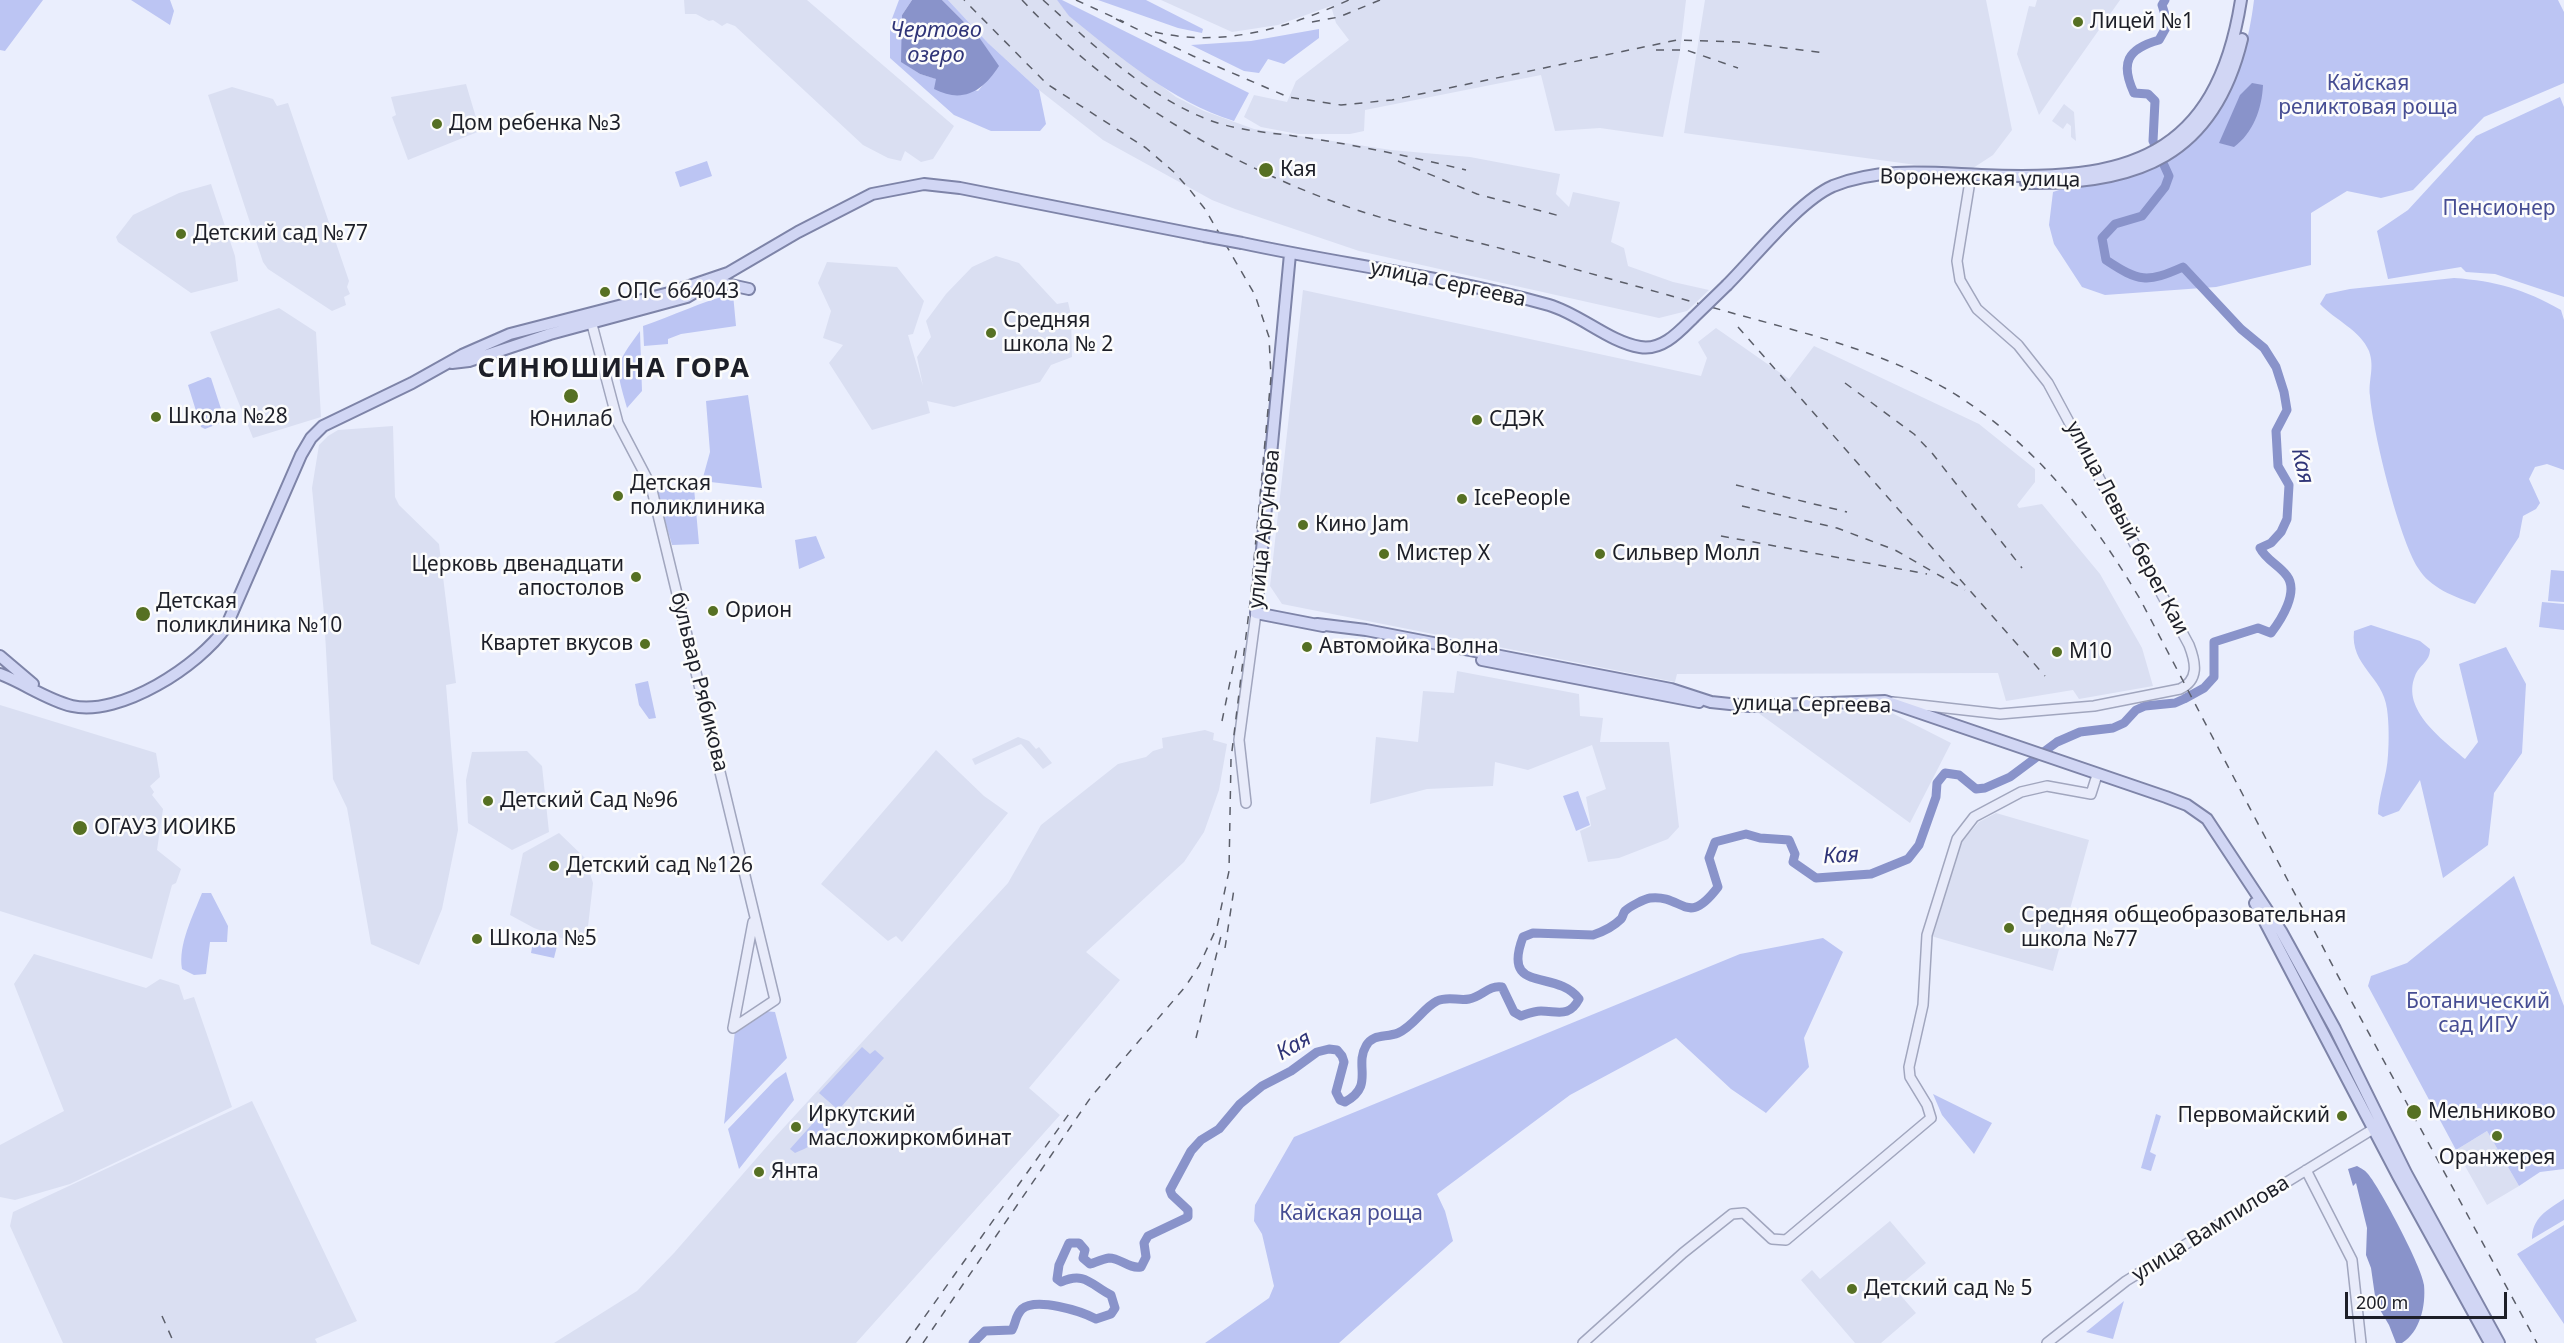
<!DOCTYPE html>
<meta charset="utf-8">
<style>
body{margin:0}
#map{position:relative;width:2564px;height:1343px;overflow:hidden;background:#eaeefd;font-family:"Noto Sans",sans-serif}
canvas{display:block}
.scale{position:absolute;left:2345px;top:1292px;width:162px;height:27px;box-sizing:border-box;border:3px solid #1d1f28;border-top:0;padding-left:8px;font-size:18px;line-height:21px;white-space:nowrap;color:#1d1f28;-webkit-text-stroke:4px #fcfcfc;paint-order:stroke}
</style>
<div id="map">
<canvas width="2564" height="1343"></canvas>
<div class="scale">200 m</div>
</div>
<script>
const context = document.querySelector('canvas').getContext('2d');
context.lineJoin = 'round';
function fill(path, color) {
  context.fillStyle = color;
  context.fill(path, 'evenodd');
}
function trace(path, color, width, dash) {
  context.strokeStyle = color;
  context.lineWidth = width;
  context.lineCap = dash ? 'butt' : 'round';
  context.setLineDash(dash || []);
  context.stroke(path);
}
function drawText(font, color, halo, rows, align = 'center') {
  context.font = font + ' "Noto Sans",sans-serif';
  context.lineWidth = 5;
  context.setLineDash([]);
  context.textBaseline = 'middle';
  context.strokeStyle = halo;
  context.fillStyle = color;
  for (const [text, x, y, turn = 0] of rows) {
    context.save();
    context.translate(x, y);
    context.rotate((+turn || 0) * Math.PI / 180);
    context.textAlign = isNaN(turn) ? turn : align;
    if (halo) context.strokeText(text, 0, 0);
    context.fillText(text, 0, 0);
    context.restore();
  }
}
fill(new Path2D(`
 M684 0H807L954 126 933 159 921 162 905 151 901 161 888 158 863 145 735 26 727 23 722 26 713 20 709 21 696 14H685Z
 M948 0H1057L1070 16 1176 97 1204 111 1254 129 1391 150 1470 157 1560 174 1556 194 1569 207 1573 192 1620 202 1611 242 1624 248 1628 266 1673 282 1709 290 1687 311 1659 318 1359 251 1235 209 1212 200 1103 140 1039 90 988 43Z
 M1161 0H1686L1680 52 1663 137 1600 128 1555 131 1541 75 1365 110 1364 131 1350 134H1298L1261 127 1244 117 1254 95 1287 102 1296 81 1349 40 1336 23 1331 6 1278 25 1232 32Z
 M1705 0H1986L2012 130 1993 155 1967 172 1684 133Z
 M2037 0H2120L2039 115 2017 54 2029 6 2035 7Z
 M466 84 480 131 408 160 392 117 396 115 391 97Z
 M232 87 273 99 277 106 288 103 349 281 347 287 350 294 344 297 346 305 332 311 268 269 263 262 208 95Z
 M2064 104 2074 112 2076 141 2071 137V126L2067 123 2063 129 2052 121Z
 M211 184 235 256 238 281 191 293 118 242 116 237 133 215 179 193Z
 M996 256 1019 263 1057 304 1068 302 1071 315 1072 357 1051 365 1040 382 954 407 927 401 930 413 872 430 829 363 843 345 823 338 831 311 818 283 827 262 897 267 924 301 913 334 908 335 923 386 917 357 931 337 926 321 946 294 972 267Z
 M1303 290 1701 376 1707 358 1698 342 1716 328 1789 379 1814 346 1979 424 2035 469V482L2017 505 2019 508 2042 504 2100 574 2142 648 2153 686 2079 699 2073 690 2006 701 1998 673 1677 674 1675 682 1282 604 1270 586Z
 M279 308 316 332 321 417 253 438 210 332Z
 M393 426 395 497 399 505 439 544 456 683 446 685 458 830 442 909 419 965 371 944 347 808 333 779 324 614 312 488 319 445 328 436 338 430Z
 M1457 671 1579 694 1580 716 1603 718 1600 742H1669L1679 827 1668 839 1619 858 1588 862 1580 831 1591 826 1586 797 1606 789 1592 745 1528 770 1495 762 1493 786 1427 789 1370 804 1376 737 1418 742 1423 691 1454 693Z
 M0 705 156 753 160 777 150 786 154 792 152 795 163 809 157 850 181 869 176 883 172 885 152 959 0 911Z
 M1886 710 1951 743 1910 823 1757 712Z
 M1205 730 1214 733 1213 740 1227 744 1219 790 1204 832 1184 862 1086 952 1120 980 1029 1088 1060 1115 856 1343H554L637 1291 674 1253 776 1136 1008 883 1041 825 1118 764 1146 757 1153 751 1163 748 1162 738Z
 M1018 737 1029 741 1036 749 1039 747 1052 763 1043 769 1021 744 975 765 972 759Z
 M936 750 984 796 1008 813 902 942 896 936 888 941 821 884Z
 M527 751 542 766 549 832 512 850 468 823 466 780 472 752Z
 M1996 813 2089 840 2053 971 1931 936 1958 846 1979 822Z
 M559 833 585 858 593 883 587 935 575 943 534 928 510 915 523 853Z
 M34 954 146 988 160 979 179 985 184 1000 194 997 232 1107 70 1184 15 1200 0 1197V1145L64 1111 14 984Z
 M252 1101 357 1321 315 1339 317 1343H63L10 1226 13 1212Z
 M2487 1131 2519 1186 2487 1205 2456 1150Z
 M1890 1221 1926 1263 1895 1289 1916 1313 1881 1343H1855L1801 1280 1812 1270 1820 1279Z`), '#dadff2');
fill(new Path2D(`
 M0 0H43L5 51 0 50Z
 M131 0H170L174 11 170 25Z
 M899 0H912L902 15V62L920 74 978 91 998 66 979 37 942 0H948L988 43 1039 90 1046 124 1040 131H991L954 115 890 58V24Z
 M1057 0H1062L1249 93 1234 121C1171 101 1120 57 1069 16Z
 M1098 0H1146L1203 29 1202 33 1178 28Z
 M2254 0H2558L2564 12V83L2484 117 2413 190 2381 198 2347 191 2311 213V265L2216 287 2105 295 2082 287 2054 244 2049 225 2053 192C2077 183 2106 185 2130 177 2212 147 2244 82 2254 0Z
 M1319 29V38L1284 64 1268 59 1259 73 1244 71 1191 45 1251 41Z
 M2560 97 2564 107V297L2495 274 2466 272 2461 267 2388 279 2377 231 2408 210 2476 136Z
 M707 161 712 176 680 187 675 172Z
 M2454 278C2496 281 2524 289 2561 310L2564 320V470L2547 464 2535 467 2529 479 2540 503 2536 509 2523 516 2519 537 2475 604C2455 597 2430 588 2418 568 2399 538 2373 433 2370 396 2368 380 2375 368 2369 351 2360 330 2335 320 2320 304L2326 294 2350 289Z
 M733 294 736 326 681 334 668 339V344L644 346 643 326C673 316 702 301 733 294Z
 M640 331 642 391 627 408C615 366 614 366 640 331Z
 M208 377 211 378 225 421 205 429 201 427 188 385Z
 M748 395 762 488 702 481 710 452 706 401Z
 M694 488 699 544 672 545 656 489Z
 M816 536 825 558 799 569 795 540Z
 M2551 570 2564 571V602L2548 601Z
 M2542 602 2564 604V630L2539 627Z
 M2371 625 2420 641 2430 649C2430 662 2419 665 2415 676 2401 710 2443 740 2465 759L2478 742 2459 664 2506 647 2526 684 2522 753 2494 793 2488 845 2443 878 2420 780 2399 811 2383 817 2378 814C2379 793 2387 776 2388 755 2389 742 2389 723 2387 709 2383 676 2350 666 2354 631Z
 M648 681 656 718 649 719 639 705 635 684Z
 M1578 791 1590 825 1576 831 1563 796Z
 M2514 876 2564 1006V1169L2540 1172 2519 1186 2487 1131 2456 1150 2368 986 2371 976 2407 963Z
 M202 893H211L228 926 227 942H210L206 974 194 975 182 969C178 944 193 916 202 893Z
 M534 936 558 942 554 958 531 953Z
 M1823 938 1843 952 1804 1038 1809 1067 1766 1113 1731 1089 1676 1038 1570 1095 1437 1194 1445 1211 1453 1241 1339 1343H1205L1269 1298 1274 1286 1262 1234 1254 1221 1255 1205 1294 1137 1740 954Z
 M764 1011 775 1012 787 1058 724 1124 735 1031Z
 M862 1047 870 1054 875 1050 884 1058 841 1107 836 1108 819 1093Z
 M786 1072 794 1100 739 1169 728 1129 775 1080Z
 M1933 1094 1992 1123 1974 1154 1942 1115Z
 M823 1112 832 1119C828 1137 810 1147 795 1153L790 1149Z
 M2156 1114 2161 1116 2150 1152 2156 1155 2151 1171 2141 1168Z
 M2564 1199V1220L2532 1239C2532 1218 2547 1210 2564 1199Z
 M2564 1225V1324L2517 1254Z
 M2124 1301 2113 1339 2086 1332Z`), '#bcc5f3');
fill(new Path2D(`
 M912 0H942L979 37 999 66C983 91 963 104 934 89L936 79 920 74 901 62 902 15Z
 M2252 83 2263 85C2262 109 2253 133 2234 147L2219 143 2240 95Z
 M2357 1166C2362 1169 2365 1170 2368 1174 2380 1188 2423 1269 2424 1285 2426 1306 2420 1332 2402 1343H2396L2389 1325 2376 1303 2371 1268 2366 1255 2367 1228 2356 1183 2353 1186 2348 1169Z`), '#8993ca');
trace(new Path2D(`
 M973 1343 985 1331 1012 1330C1016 1323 1015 1316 1022 1309 1036 1297 1081 1311 1096 1319L1111 1314 1115 1308 1111 1295C1091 1285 1085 1271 1061 1282L1057 1279 1059 1265 1069 1243H1079L1085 1250 1083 1258 1090 1264C1096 1262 1103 1259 1109 1258 1121 1258 1128 1269 1141 1267L1146 1257 1144 1243 1148 1236 1188 1217V1210L1172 1195 1170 1190 1191 1151 1201 1140 1219 1129 1240 1104 1262 1086 1291 1071 1317 1052 1329 1049 1337 1050 1342 1056 1344 1062 1336 1092 1340 1100 1345 1102C1375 1086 1354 1066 1366 1046 1373 1033 1386 1038 1398 1033 1414 1026 1423 1008 1437 1001 1448 996 1458 1001 1469 999 1482 997 1488 985 1502 987L1514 1012 1521 1016C1527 1014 1534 1011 1541 1011 1558 1011 1569 1018 1579 999 1556 968 1501 995 1523 937L1533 933 1593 935C1602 932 1614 926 1621 919 1623 917 1623 913 1625 911 1629 907 1644 899 1650 898 1684 894 1686 929 1718 887L1709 858 1715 842 1746 834 1760 838 1789 840 1795 854 1793 862 1816 878 1871 874 1908 859 1919 845 1936 797 1937 783 1945 773 1959 775 1976 789 1985 788 2010 777 2057 742 2080 732 2113 728 2124 723 2136 710 2145 706 2175 703 2184 699 2204 688 2214 677V642L2258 628 2271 633C2281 620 2299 592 2287 576 2279 565 2266 560 2260 548L2271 543 2281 532 2287 519 2289 485 2278 466 2276 431 2287 410 2284 392 2276 367 2264 348 2241 329 2183 267C2147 283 2139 282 2106 260L2102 238 2115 224 2142 216 2165 187 2169 176 2153 141 2155 101 2148 94 2134 93C2120 63 2127 49 2159 40L2168 24 2162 5 2165 0`), '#8993ca', 9);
const secondary = new Path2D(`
 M590 317 618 423 651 486 775 1000 733 1028
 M1893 702 2000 714 2094 706 2180 689C2199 680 2196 663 2189 645L2048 383 2018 345 1977 309 1960 280 1957 261 1971 175
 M1246 803 1239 740 1256 613
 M733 1028 753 922
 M2306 1170 2352 1260 2361 1343
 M1583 1343 1683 1253 1732 1214 1744 1213 1772 1239 1786 1240 1931 1118 1927 1105 1910 1077 1909 1067 1923 1005 1927 935 1957 839 1974 817 2021 792 2047 786 2091 794 2097 775
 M2047 1343 2126 1281 2378 1126`);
const primary = new Path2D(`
 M2026 183C2137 185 2214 156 2242 39
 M1242 243C1344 265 1448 277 1549 305 1580 314 1609 342 1640 347 1662 351 1679 332 1693 318
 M1290 254 1256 613 1323 626
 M717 282 749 289
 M1727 285C1755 257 1799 201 1833 186 1880 167 1932 173 1981 175 2126 182 2216 159 2241 0
 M452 363 469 361 550 334 687 297 798 232 872 194 924 184 960 188 1204 236
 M1317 624 1366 630 1671 689 1711 702 1749 706 1885 701 2166 797 2187 805 2207 819 2281 931 2335 1029 2406 1173 2499 1343
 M0 656 33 684
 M1482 660 1699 702
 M0 674C24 683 47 700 72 706 120 717 199 666 226 627L301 455 311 438 323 426 412 383 462 355 510 334 669 293 728 273
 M2255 903 2398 1176 2490 1343`);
trace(secondary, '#a1a6be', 12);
trace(primary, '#7e84a8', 14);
trace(secondary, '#e8ebfa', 9);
trace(primary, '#d1d6f4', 10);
trace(new Path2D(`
 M1022 0C1111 96 1228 165 1351 208 1401 225 1453 236 1503 249 1577 270 1651 290 1725 311 1803 333 1889 352 1958 396 2040 449 2091 517 2140 599L2347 993 2537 1343
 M1043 0C1091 43 1143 93 1204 118 1235 131 1268 132 1301 137 1357 145 1412 157 1466 170
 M1076 0 1124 22
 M1116 19 1193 56 1288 97 1341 105 1392 100 1677 40 1738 42 1825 53
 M1312 22 1339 17 1380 0
 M1155 32C1223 48 1287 28 1349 0
 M1656 50H1686L1738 68
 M1398 161 1477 194 1560 216
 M1738 327 2045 676
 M1845 383 1914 434 1932 453 2022 568
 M1736 485 1847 512
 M1742 506 1837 528 1895 550 1965 590
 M1721 536 1927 574
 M1222 721 1237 648
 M1225 948 1234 889
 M1196 1038 1221 936
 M162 1316 174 1343
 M906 1343 1071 1111
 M923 1343 1091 1097 1185 987 1199 966 1217 927 1229 871 1231 759 1250 603 1271 377 1269 337 1255 295 1205 209 1190 190 1175 173 1146 148 1047 84 964 0`), '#5b5e69', 1.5, [8, 8]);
const primaryBridge = new Path2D(`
 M1204 236 1242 243
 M1693 318 1727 285`);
trace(primaryBridge, '#7e84a8', 14, []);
trace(primaryBridge, '#d1d6f4', 10);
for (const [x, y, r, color] of [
 [2078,22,6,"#567023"],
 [437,124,6,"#567023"],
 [1266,170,8,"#567023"],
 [181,234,6,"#567023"],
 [605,292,6,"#567023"],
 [991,333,6,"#567023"],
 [571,396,8,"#567023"],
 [156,417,6,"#567023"],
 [1477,420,6,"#567023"],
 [618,496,6,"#567023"],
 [1462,499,6,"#567023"],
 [1303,525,6,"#567023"],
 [1384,554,6,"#567023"],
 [1600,554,6,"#567023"],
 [636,577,6,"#567023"],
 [713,611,6,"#567023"],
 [143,614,8,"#567023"],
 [645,644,6,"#567023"],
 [1307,647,6,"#567023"],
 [2057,652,6,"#567023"],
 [488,801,6,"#567023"],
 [80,828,8,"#567023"],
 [554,866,6,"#567023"],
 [2009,928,6,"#567023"],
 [477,939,6,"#567023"],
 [2414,1112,8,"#567023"],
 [2342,1116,6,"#567023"],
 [796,1127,6,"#567023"],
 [2497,1136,6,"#567023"],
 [759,1172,6,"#567023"],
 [1852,1289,6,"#567023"]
]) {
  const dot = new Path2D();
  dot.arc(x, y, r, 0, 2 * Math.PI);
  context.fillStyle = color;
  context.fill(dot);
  trace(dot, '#fcfcfc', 2);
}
drawText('21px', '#1d1f28', '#fcfcfc', [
 ["Лицей №1",2090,22],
 ["Дом ребенка №3",449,124],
 ["Кая",1280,170],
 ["Детский сад №77",193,234],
 ["ОПС 664043",617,292],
 ["Средняя",1003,321],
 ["школа № 2",1003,345],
 ["Школа №28",168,417],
 ["Юнилаб",571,420,"center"],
 ["СДЭК",1489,420],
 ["Детская",630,484],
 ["поликлиника",630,508],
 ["IcePeople",1474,499],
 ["Кино Jam",1315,525],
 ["Мистер Х",1396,554],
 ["Сильвер Молл",1612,554],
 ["Церковь двенадцати",624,565,"right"],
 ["апостолов",624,589,"right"],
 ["Детская",156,602],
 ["поликлиника №10",156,626],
 ["Орион",725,611],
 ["Квартет вкусов",633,644,"right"],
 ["Автомойка Волна",1319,647],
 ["M10",2069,652],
 ["Детский Сад №96",500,801],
 ["ОГАУЗ ИОИКБ",94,828],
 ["Детский сад №126",566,866],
 ["Средняя общеобразовательная",2021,916],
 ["школа №77",2021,940],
 ["Школа №5",489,939],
 ["Мельниково",2428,1112],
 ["Иркутский",808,1115],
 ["масложиркомбинат",808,1139],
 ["Первомайский",2330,1116,"right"],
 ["Оранжерея",2497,1158,"center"],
 ["Янта",771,1172],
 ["Детский сад № 5",1864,1289]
], 'left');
drawText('21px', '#464d93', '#fcfcfc', [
 ["Кайская",2368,84],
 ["реликтовая роща",2368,108],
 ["Пенсионер",2499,209],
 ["Ботанический",2478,1002],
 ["сад ИГУ",2478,1026],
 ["Кайская роща",1351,1214]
]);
drawText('21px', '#1d1f28', '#fcfcfc', [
 ["Воронежская улица",1980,179,1],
 ["улица Сергеева",1448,284,12],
 ["улица Левый берег Каи",2127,528,62],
 ["улица Аргунова",1265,529,-84],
 ["бульвар Рябикова",699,682,76],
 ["улица Сергеева",1812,705,1],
 ["улица Вампилова",2211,1229,-32]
]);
drawText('italic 22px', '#2f3477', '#fcfcfc', [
 ["Чертово",936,31],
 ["озеро",936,56],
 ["Кая",2302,466,77],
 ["Кая",1841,856,-3],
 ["Кая",1294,1046,-30]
]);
context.letterSpacing = '1.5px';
drawText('bold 27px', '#1d1f28', '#fcfcfc', [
 ["СИНЮШИНА ГОРА",614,369]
]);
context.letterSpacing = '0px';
</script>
